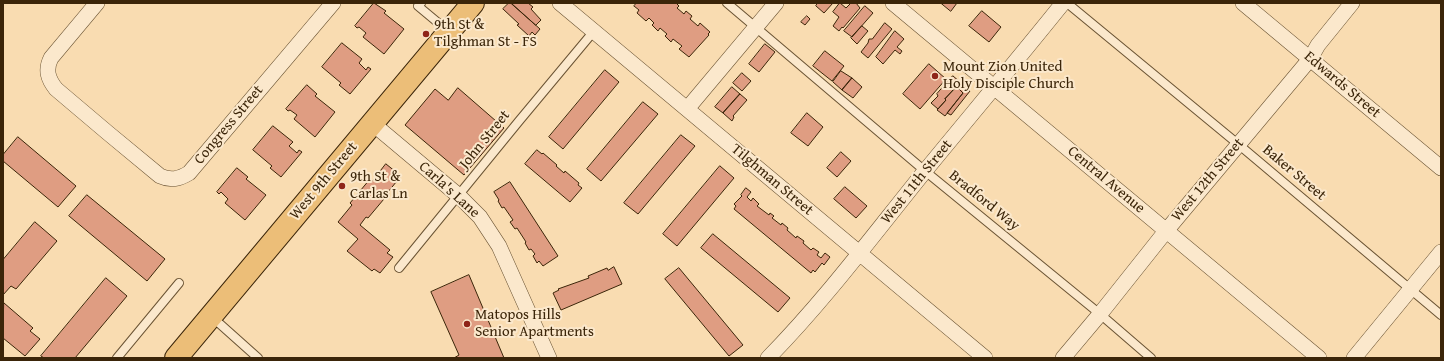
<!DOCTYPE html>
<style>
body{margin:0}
#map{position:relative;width:1444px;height:361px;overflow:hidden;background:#f9dcb1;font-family:"Gentium Book Plus",serif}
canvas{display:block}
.frame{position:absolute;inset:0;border:4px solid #3b2509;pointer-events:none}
</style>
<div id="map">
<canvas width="1444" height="361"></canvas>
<div class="frame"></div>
</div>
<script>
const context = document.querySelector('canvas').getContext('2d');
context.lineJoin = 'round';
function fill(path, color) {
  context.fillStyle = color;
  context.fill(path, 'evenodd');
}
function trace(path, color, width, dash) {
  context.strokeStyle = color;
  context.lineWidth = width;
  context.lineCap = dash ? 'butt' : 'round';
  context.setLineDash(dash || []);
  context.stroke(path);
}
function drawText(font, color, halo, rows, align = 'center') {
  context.font = font + ' "Gentium Book Plus",serif';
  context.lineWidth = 4;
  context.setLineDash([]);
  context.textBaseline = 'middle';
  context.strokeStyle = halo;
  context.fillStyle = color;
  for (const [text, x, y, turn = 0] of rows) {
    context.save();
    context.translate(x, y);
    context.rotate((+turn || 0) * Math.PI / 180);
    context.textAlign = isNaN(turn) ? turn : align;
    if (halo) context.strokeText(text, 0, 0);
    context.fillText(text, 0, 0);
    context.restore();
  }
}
const building = new Path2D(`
 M374 3 386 11 384 13 404 29 384 54 363 37 366 33 359 27 357 28 355 26Z
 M509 3H511L540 29 535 35 532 32 529 36 517 25 519 24 503 9Z
 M511 3H528L533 7 531 9 541 20 536 25Z
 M637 3H676L679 6 677 8 684 14 686 11 692 16 690 19 698 26 700 23 710 32 708 34 709 35 689 57 679 49 682 46 673 39 671 42 665 36 667 34 660 28 658 31 652 25 654 23 649 18 646 21 637 13 639 10 634 6Z
 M818 3H833L824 13 816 6Z
 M840 3 846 8 851 3H856L860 8 843 28 842 27 839 31 833 26 839 17 833 12Z
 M941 3H957L951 11Z
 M865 6 873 13 852 37 844 31Z
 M982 11 1001 27 989 42 969 26Z
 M807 16 810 19 805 25 801 22Z
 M885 23 892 29 868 58 861 52 868 43 869 39H872Z
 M862 26 868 31 857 44 851 38Z
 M895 31 904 39 897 47 902 51 900 54 895 50 883 64 876 57Z
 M342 43 362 59 359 63 366 70 368 67 371 69 350 94 339 85 341 83 322 67Z
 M765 44 775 52 759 72 749 64Z
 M825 51 844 66 832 81 813 66Z
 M929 64 946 79 920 109 903 94Z
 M605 70 619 82 563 149 549 137Z
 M841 71 852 78 842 90 833 82Z
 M742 73 751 81 742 91 733 83Z
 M953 76 960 82 945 99 946 100 938 109 931 103 938 96 937 94Z
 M852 78 862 87 853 98 842 90Z
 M960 82 970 91 951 115 947 113 963 93 957 87Z
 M307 85 317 94 315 96 335 112 315 137 294 119 297 115 290 110 288 111 286 109Z
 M732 87 740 94 723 113 715 107Z
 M957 87 963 93 945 116 937 110 946 100 945 99Z
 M458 88 504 128 464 175 405 125 435 89 448 100Z
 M740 94 747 100 733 116 734 117 732 121 723 113Z
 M643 102 658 114 601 181 587 169Z
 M807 113 823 127 808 146 791 133Z
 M273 126 293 142 289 146 297 153 299 150 302 152 281 177 270 168 272 166 253 150Z
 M681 135 695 146 638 214 624 203Z
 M18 137 76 186 58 207 3 161V155Z
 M537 150 542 154 543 153 557 165 556 166 564 173 565 171 579 183 578 185 582 188 570 202 525 164Z
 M841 152 851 161 837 177 827 168Z
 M386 164 401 176 388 192 389 193 368 218 366 217 360 225 390 250 387 253 393 257 380 273 374 269 372 271 347 251 358 239 338 222 352 205 350 203 370 179 372 181Z
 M720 166 734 178 677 246 663 234Z
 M237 168 248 177 246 179 266 195 245 220 225 203 228 199 221 192 219 194 217 192Z
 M510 182 558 256 543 266 539 261 537 263 533 256 535 254 531 249 529 250 525 243 526 242 517 228 515 229 510 222 513 220 504 207 502 208 498 201 499 200 494 192Z
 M845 187 867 206 856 218 834 199Z
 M746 188 751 192 747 197 751 201 753 198 759 204 757 206 769 215 770 213 774 216 772 218 781 225 782 223 788 228 787 230 796 238 797 236 804 241 803 243 811 250 813 248 819 252 817 255 821 258 825 253 830 257 824 265 822 263 815 272 813 270 811 273 734 209 736 206 734 204 742 196 741 195Z
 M87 195 165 259 147 281 69 216Z
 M35 222 57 241 16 289 11 286 3 295V260Z
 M713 234 790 298 778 312 701 248Z
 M614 267 622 284 561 310 553 293 559 290 558 289 589 278 588 276 607 268 608 270Z
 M679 268 743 345 729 356 665 279Z
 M469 275 504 358H454L459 355 431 292Z
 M106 278 127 296 75 358H44L41 356Z
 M4 303 33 328 30 331 40 339 25 356 3 338Z`);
fill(building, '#df9d82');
trace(building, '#3b2509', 1);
const service = new Path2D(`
 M421 3 418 6 448 31
 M727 3 925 171 1100 314 1151 358
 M1067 3 1238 144 1441 315
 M399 268 519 121 594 31
 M211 316 258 358
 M117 358 179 283`);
const minor = new Path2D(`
 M97 3 51 58C45 70 48 79 56 89L108 133 160 176C171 181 179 179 189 173L333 3
 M560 3 985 358
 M893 3 1319 358
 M1243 3 1441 168
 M687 109 776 3
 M372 123 459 196 480 217 499 246 549 358
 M768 358C825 300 874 234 925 171 971 115 1018 59 1063 3
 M1063 358 1100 314 1166 231 1310 59 1318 45 1352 3
 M1354 358 1441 252`);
const primary = new Path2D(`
 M176 358 473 3`);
trace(service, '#6a5333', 10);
trace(minor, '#6a5333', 16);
trace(primary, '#3b2509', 24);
trace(service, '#fbe8cc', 8);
trace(minor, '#fbe8cc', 15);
trace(primary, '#ecbe78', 22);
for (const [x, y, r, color] of [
 [426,34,4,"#8f2418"],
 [935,76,4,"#8f2418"],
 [342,186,4,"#8f2418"],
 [467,324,4,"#8f2418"]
]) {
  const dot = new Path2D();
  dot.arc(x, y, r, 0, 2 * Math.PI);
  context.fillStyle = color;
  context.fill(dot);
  trace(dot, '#fbe8cc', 1.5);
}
drawText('15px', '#3b2509', '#fbe8cc', [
 ["9th St &",434,25],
 ["Tilghman St - FS",434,42],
 ["Mount Zion United",943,67],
 ["Holy Disciple Church",943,84],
 ["9th St &",350,177],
 ["Carlas Ln",350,194],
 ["Matopos Hills",475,315],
 ["Senior Apartments",475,332]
], 'left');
drawText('15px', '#3b2509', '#fbe8cc', [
 ["Edwards Street",1342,85,40],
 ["Congress Street",229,125,-50],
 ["John Street",485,140,-51],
 ["Baker Street",1294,173,40],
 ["Tilghman Street",772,180,40],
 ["Central Avenue",1106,180,40],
 ["West 12th Street",1208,180,-50],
 ["West 9th Street",324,181,-50],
 ["West 11th Street",917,182,-51],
 ["Carla's Lane",449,190,42],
 ["Bradford Way",984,201,39]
]);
</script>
